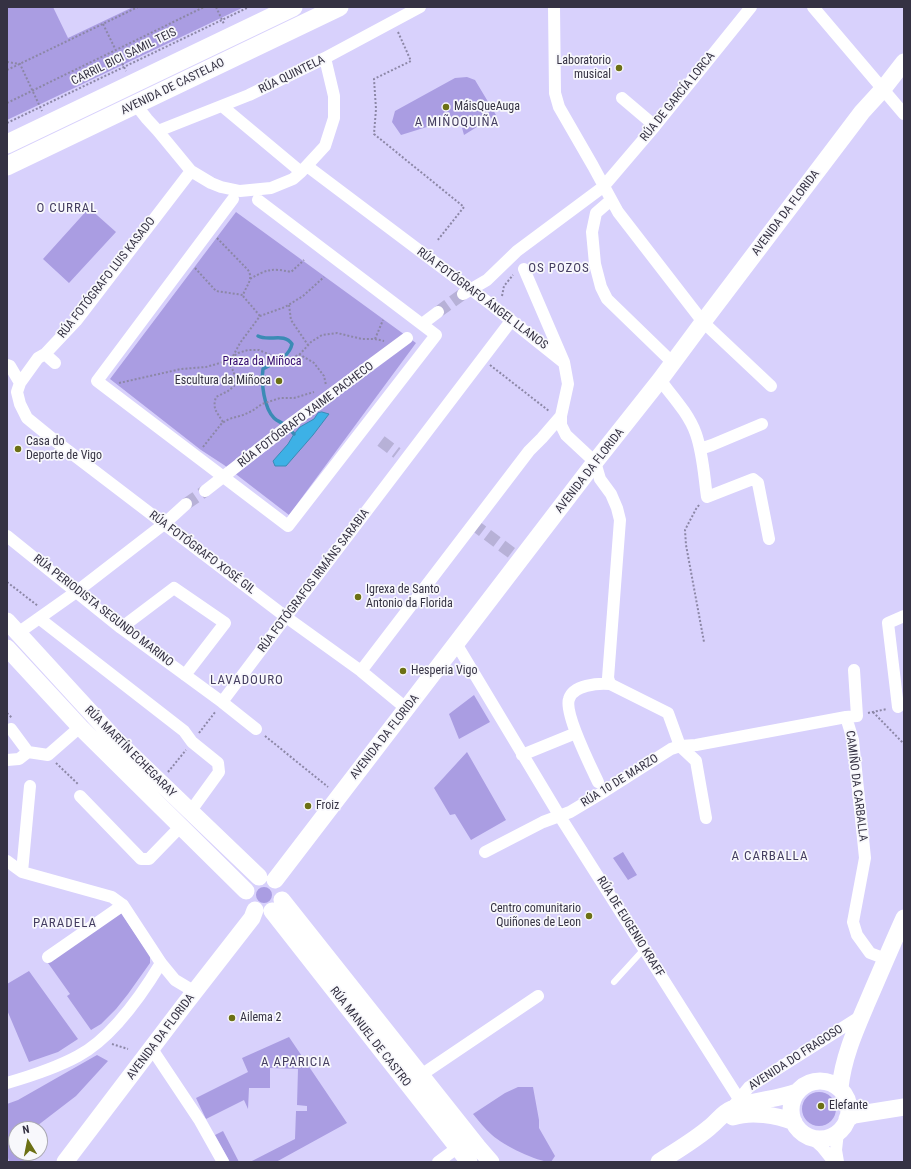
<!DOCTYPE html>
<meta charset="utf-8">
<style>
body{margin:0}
#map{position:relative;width:911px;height:1169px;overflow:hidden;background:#d8d1fc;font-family:"Roboto Condensed",sans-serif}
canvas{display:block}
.frame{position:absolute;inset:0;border:8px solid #353243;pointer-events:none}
.north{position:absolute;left:8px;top:1121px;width:40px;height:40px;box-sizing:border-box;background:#f8f8fc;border:1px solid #aaa9b2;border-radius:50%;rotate:350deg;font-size:11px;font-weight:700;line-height:16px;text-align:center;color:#353243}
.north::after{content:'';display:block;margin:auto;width:14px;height:18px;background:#6c7015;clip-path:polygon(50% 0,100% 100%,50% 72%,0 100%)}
</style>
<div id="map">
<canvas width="911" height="1169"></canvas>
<div class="frame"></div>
<div class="north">N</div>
</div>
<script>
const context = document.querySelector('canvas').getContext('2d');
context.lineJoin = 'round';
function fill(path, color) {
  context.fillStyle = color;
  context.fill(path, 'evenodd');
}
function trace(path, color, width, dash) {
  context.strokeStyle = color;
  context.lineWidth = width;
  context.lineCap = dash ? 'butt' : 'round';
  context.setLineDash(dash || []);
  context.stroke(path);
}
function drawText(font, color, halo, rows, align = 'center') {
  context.font = font + ' "Roboto Condensed",sans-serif';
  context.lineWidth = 3.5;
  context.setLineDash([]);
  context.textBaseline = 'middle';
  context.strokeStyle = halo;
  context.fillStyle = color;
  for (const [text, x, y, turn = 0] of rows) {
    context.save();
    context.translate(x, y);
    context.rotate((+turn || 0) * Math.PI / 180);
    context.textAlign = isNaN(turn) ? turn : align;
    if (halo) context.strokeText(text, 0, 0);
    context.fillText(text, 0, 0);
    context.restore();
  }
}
fill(new Path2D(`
 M7 7H53L68 38 133 7H244L7 120Z
 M467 77 475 80 496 115 464 135 459 117 401 135 392 122 395 111 455 78Z
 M89 208 116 232 69 283 43 259Z
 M236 212 416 343 289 515 224 465 201 450 110 379Z
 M474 695 490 722 459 739 449 714Z
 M467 752 506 820 471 840 455 814 450 815 434 788Z
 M623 852 637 875 628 880 613 858Z
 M256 895a8 8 0 1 1 16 0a8 8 0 1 1-16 0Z
 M121 913 150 956V963L128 994 116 1009 101 1024 91 1030 67 996 70 994 48 963Z
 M29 971 78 1039 58 1052 29 1062 7 1010V984Z
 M289 1037 347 1123 276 1162H250L295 1139 296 1111H307V1106L297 1105 298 1069 270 1068V1088H249L248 1109 244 1100 206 1119 196 1098 248 1072 242 1058Z
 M97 1055 108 1061 76 1096 33 1129H16V1153H39L40 1156 20 1162H9L7 1154V1104L18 1100Z
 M518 1087H533L539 1120V1128L555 1156 551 1162C537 1162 503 1145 492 1135 485 1129 479 1121 473 1114L505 1093Z
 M802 1109a17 17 0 1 1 34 0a17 17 0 1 1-34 0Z
 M223 1131 239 1162H230L215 1135Z`), '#aa9de2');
const water = new Path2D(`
 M322 412 329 414 313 435 286 466H275L273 461 288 444 294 434 300 427 314 419 318 413Z`);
fill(water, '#3db1e6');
trace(water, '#3b8bb5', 1);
trace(new Path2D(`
 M258 336C269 342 284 332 292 344 289 358 274 362 263 369 261 383 264 408 274 418 277 421 281 422 285 425 288 427 291 430 294 434`), '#3b8bb5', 3.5);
trace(new Path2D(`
 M438 312 463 294
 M381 441 397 453
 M186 504 205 491
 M473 524 521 560`), '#b7b1d7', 12, [12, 6]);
trace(new Path2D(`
 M216 7 224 24
 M103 24 126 71
 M398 32 411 61 374 79 376 109 374 134 464 207 437 241
 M7 62 20 64 42 111
 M7 70 138 7
 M7 103 204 7
 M7 123 249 7
 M217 238 248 270C254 279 246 286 243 295
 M195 268 216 291 243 295
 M250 279C267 269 272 268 291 272L304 260
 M243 296 260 316
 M502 296 504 286 513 275
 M289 305 291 320 308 345
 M375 339 383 320
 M299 354 314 363 324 376 326 385
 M233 356 240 343 260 316 285 307 303 296 324 277
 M490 365 549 411
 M119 383 181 369 206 367 227 361 238 353 248 350H259L275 357 292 358 300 354 311 342 322 335 337 333 362 339H375L384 341
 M223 422C217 412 212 409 216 397L228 391 234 386V372L227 361
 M203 447 222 423 229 419 243 415 252 411 262 404 280 398H294L314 392
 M699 505 696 509 685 530 686 545 704 642
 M7 582 38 606
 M873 712 904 744
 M7 713 12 718
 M868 713 887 709
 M199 733 216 711
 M265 736 328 787
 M56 763 79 785
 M168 772 186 750
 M112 1044 128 1049`), '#8c87a6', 2, [2, 2]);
trace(new Path2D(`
 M614 982 644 949`), '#fff', 6);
trace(new Path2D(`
 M554 7 555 93 559 107 593 166 618 212 703 322 771 386
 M813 7 904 114
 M622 98 655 126
 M136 105 147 119 158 131 191 171 211 183 221 187 240 191 271 188 293 179 301 172 325 146 334 118V96L325 58
 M222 106 301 172
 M158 131 249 95 325 58 420 7
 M307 166 493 306 563 362
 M191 171 76 321 45 354 38 358 20 383 17 392 20 404 27 418 54 440 286 617 361 671 407 709
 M233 199 97 381 288 526 436 335 258 200
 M611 200 596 213 592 232 595 264 601 287 607 299 673 363
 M524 269 564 362 568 384 561 416V425L566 435 595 462 600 479 611 494 617 508 620 520 608 678 610 684 668 713 680 746 696 761 706 818
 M463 294 487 280 517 251 603 187 655 126 751 7
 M422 324 438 312
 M45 354 55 363
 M7 365 10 366 20 383
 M660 380C673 397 689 414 696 434 703 454 704 476 707 497L753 479 758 483 769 539
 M700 449 712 445 762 424
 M205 491 292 423 407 338
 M7 536 121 628 222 702 256 729
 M40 619 184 731 192 742 218 763 219 772 190 812
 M121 628 174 588 225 623 185 675
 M18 633 76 592 164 524 186 504
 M457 645 559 815 739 1099 749 1104
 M361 671 529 451 542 438 561 416
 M222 702 286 617 511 321
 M898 707 888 623 904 616
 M846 717 857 716 854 670
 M11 729 28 752 48 755 80 727
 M522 755 576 733
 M7 760 19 759 28 752
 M598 782C591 767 564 713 569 699 573 685 598 683 610 684
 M80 796 141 859H149L181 826
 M485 852 543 822 570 812 605 791 671 749 680 746 696 745 846 717 853 740 865 858 853 922 857 935 870 953 886 959
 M7 861 22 872 112 897 123 905 161 963 175 980 195 992
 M22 872 30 786
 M48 957 123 905
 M152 1049 200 1121 223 1162
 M421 1075 538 996
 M7 1083C31 1076 56 1068 78 1056 112 1038 141 996 161 963
 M735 1104 749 1087 861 1016
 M838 1132 836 1150 838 1162
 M811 1137 822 1147 834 1162
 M438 1162 457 1148`), '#fff', 12);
trace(new Path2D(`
 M7 621 116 740 259 877
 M7 648 80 727 246 891
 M275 880 595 462 660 380 703 322 862 112 883 89 904 62
 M282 900 478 1147 491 1162
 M272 911 469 1162
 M791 1110a29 29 0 1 1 58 0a29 29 0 1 1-58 0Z
 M840 1088C843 1058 855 1031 867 1003 879 975 891 947 904 918
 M733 1117C751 1111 777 1115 794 1122
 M847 1119 854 1115 904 1107
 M65 1162 185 1004 252 918 255 910
 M659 1162C676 1151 695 1140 710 1127 718 1121 722 1113 732 1109 752 1100 776 1100 797 1092`), '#fff', 17);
trace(new Path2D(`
 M7 144 293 7
 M7 166 339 7`), '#fff', 19);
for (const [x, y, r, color] of [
 [619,68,4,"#6c7015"],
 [446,107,4,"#6c7015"],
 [279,381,4,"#6c7015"],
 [18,449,4,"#6c7015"],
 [358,597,4,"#6c7015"],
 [403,671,4,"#6c7015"],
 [308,806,4,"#6c7015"],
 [589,916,4,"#6c7015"],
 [232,1018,4,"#6c7015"],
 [821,1106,4,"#6c7015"]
]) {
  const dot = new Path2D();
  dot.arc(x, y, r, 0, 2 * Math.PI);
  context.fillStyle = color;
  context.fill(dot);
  trace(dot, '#f8f8fc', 1.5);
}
drawText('12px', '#353243', '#f8f8fc', [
 ["CARRIL BICI SAMIL TEIS",124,57,-26],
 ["RÚA QUINTELA",292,75,-26],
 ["AVENIDA DE CASTELAO",173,87,-26],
 ["RÚA DE GARCÍA LORCA",678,97,-51],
 ["AVENIDA DA FLORIDA",786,213,-53],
 ["RÚA FOTÓGRAFO LUIS KASADO",107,278,-52],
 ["RÚA FOTÓGRAFO ÁNGEL LLANOS",482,299,37],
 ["RÚA FOTÓGRAFO XAIME PACHECO",306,415,-37],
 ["AVENIDA DA FLORIDA",590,471,-52],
 ["RÚA FOTÓGRAFO XOSÉ GIL",202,553,37],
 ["RÚA FOTÓGRAFOS IRMÁNS SARABIA",314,581,-53],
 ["RÚA PERIODISTA SEGUNDO MARINO",103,611,38],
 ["AVENIDA DA FLORIDA",385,737,-52],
 ["RÚA MARTÍN ECHEGARAY",130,752,45],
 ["RÚA 10 DE MARZO",620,781,-32],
 ["CAMIÑO DA CARBALLA",856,786,83],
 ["RÚA DE EUGENIO KRAFF",630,927,58],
 ["AVENIDA DA FLORIDA",161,1037,-53],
 ["RÚA MANUEL DE CASTRO",370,1037,52],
 ["AVENIDA DO FRAGOSO",796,1058,-33]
]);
drawText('12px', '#353243', '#f8f8fc', [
 ["Laboratorio",611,61,"right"],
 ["musical",611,75,"right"],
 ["MáisQueAuga",454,107],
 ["Escultura da Miñoca",271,381,"right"],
 ["Casa do",26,442],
 ["Deporte de Vigo",26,456],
 ["Igrexa de Santo",366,590],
 ["Antonio da Florida",366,604],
 ["Hesperia Vigo",411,671],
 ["Froiz",316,806],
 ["Centro comunitario",581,909,"right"],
 ["Quiñones de Leon",581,923,"right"],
 ["Ailema 2",240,1018],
 ["Elefante",829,1106]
], 'left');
drawText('12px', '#32086d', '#f8f8fc', [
 ["Praza da Miñoca",262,362]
]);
context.letterSpacing = '1px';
drawText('13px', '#453e61', '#f8f8fc', [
 ["A MIÑOQUIÑA",457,123],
 ["O CURRAL",67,209],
 ["OS POZOS",559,269],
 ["LAVADOURO",247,681],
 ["A CARBALLA",770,857],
 ["PARADELA",65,924],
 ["A APARICIA",296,1063]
]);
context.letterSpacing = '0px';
</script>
